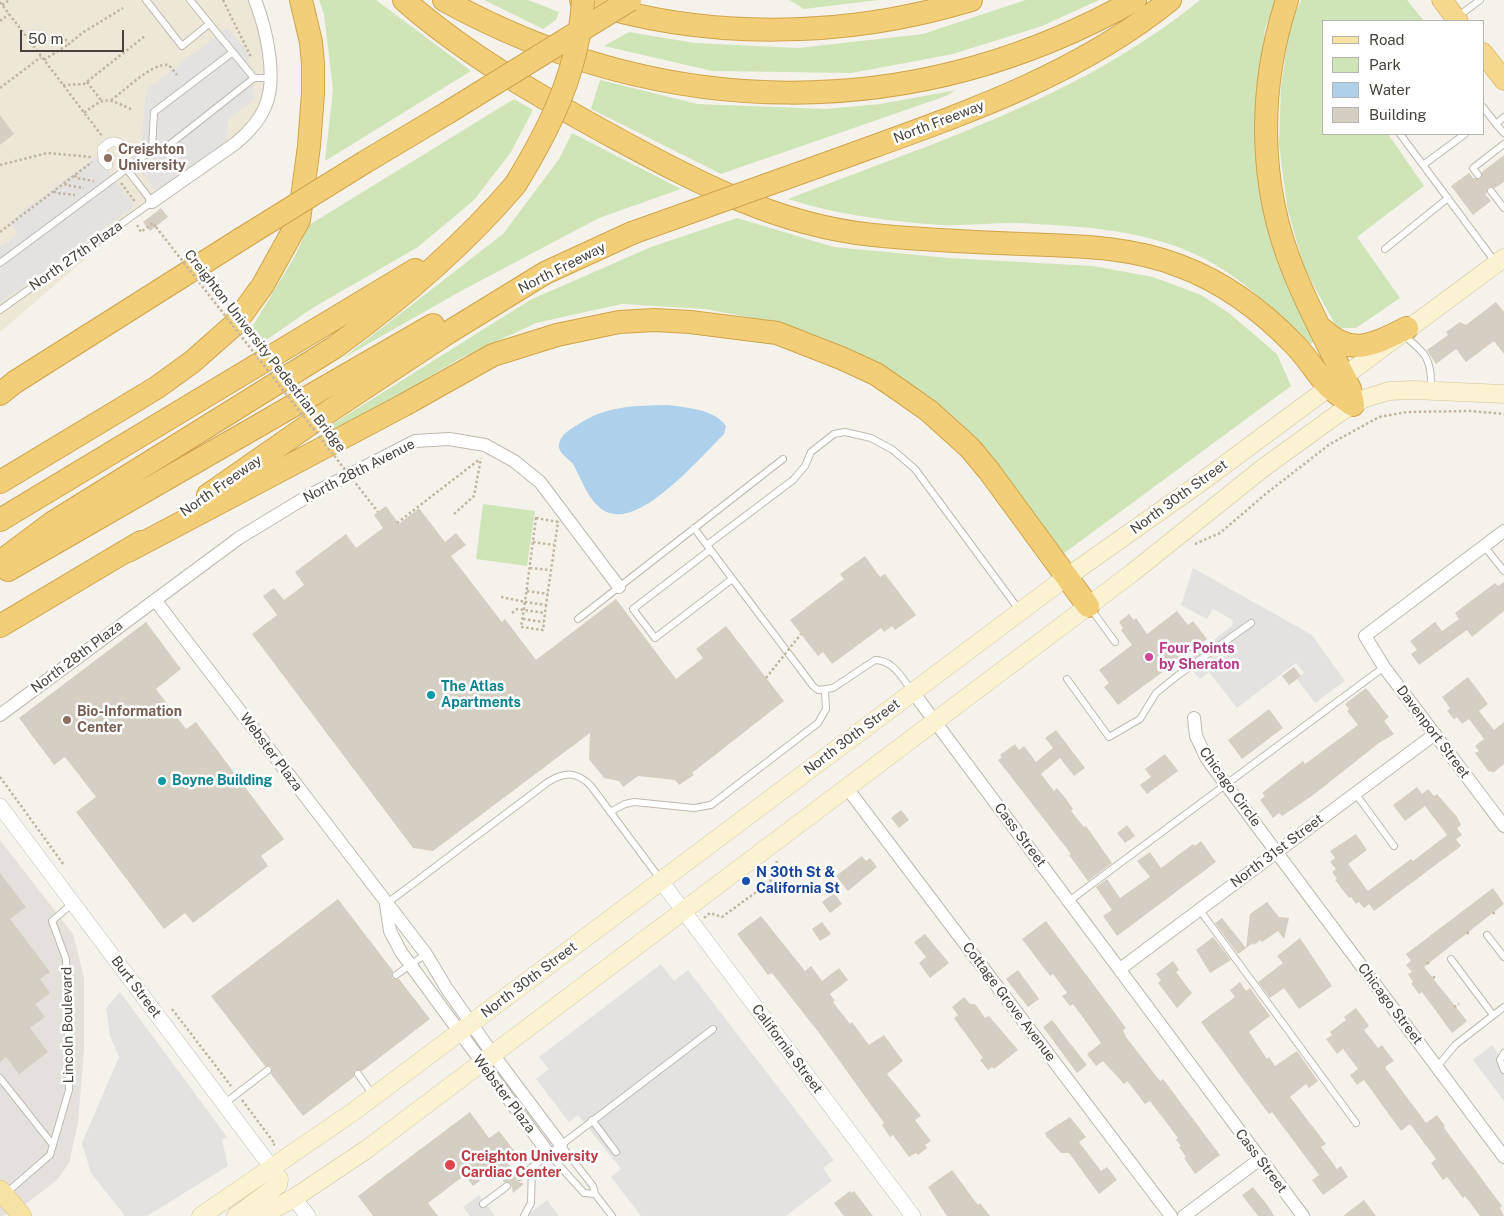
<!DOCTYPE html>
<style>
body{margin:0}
#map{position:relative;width:1504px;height:1216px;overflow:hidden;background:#f5f2ec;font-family:"Public Sans",sans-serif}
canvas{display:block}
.legend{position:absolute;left:1322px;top:20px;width:162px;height:115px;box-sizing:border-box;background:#fff;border:1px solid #b6b4b0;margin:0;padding:6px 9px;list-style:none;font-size:15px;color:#48433a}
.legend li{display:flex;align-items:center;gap:10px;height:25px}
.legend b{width:25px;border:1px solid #b6b4b0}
.scale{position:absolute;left:20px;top:30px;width:104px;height:22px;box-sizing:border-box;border:2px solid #48433a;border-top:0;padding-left:6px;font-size:15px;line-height:18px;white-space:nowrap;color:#48433a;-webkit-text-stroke:4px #fff;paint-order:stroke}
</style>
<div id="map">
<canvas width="1504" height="1216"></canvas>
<ul class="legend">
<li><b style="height:6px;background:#f6e2a3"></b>Road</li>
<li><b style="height:14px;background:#cfe5b8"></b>Park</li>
<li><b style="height:14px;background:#aed0eb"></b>Water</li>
<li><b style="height:14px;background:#d5cec2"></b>Building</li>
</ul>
<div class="scale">50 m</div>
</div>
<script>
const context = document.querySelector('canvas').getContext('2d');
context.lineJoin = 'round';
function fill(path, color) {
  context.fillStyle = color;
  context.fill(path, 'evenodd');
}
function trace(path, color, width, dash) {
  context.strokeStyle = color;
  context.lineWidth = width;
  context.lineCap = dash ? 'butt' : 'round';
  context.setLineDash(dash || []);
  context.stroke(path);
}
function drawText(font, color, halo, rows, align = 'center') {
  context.font = font + ' "Public Sans",sans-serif';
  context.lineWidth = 5;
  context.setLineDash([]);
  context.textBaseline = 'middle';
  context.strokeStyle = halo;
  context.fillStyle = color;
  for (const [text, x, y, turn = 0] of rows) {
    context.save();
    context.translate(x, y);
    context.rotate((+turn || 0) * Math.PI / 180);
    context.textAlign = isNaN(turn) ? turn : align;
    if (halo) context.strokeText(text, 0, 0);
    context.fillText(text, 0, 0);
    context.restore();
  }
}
fill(new Path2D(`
 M0 840 73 934 84 978V1049L78 1123 69 1163 57 1180 27 1203 3 1216H0Z`), '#e4e1dd');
fill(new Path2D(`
 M0 0H255L269 73 259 119 152 202 0 332Z`), '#ece7d7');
fill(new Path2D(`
 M319 0H376L471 71 325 161 333 90 324 14Z
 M484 0H528L559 12 556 20 543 29Z
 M789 0H879L804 9Z
 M1026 0H1099L1042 26 953 54 852 73 712 71 604 46 629 32 695 43 798 48 923 34Z
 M1200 0H1276L1265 29 1258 96 1273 245 1297 308 1317 341 1310 344C1280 314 1243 279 1205 259 1148 229 1079 226 1016 223 991 223 966 226 940 225 889 221 837 215 788 199 930 144 1080 98 1200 0Z
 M1301 0H1407L1424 21H1323V134H1388L1424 186 1357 237 1400 298 1356 328H1337L1304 268 1287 207 1279 144 1281 86 1290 25Z
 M600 80 698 104 826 109 880 104 956 90 946 96 721 174 591 109Z
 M514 99 533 110 511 152 474 200 418 247 311 309 259 345 249 332 295 256 309 225Z
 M572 133 681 189 599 218 461 291 343 358 503 234 559 159Z
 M737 218 834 247 949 258 1093 266 1153 277 1201 295 1229 313 1277 354 1291 386 1063 554 963 429 779 323 705 309 622 304 536 323 459 359 329 437 323 430 530 300 651 247Z
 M483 504 535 511 527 566 476 559Z`), '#cfe5b8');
fill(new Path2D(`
 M227 28 247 51 255 99 228 120 227 141 157 193 129 155 141 145 146 90Z
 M97 156 135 206 0 303V247L18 234 9 222Z
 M1193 568 1312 635 1345 681 1315 703 1297 679 1304 673 1296 663 1237 708 1209 672 1200 679 1184 662 1232 626 1233 620 1213 609 1207 619 1181 605Z
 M661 964 674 981 688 970 834 1160 823 1168 832 1181 786 1216H641L611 1177 621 1169 578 1115 569 1122 536 1079 549 1069 539 1057Z
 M120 992 227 1137 222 1140 228 1166 147 1216H125L91 1173 82 1143 119 1057 110 1036 106 1008Z
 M1492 1045 1504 1062V1101L1473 1060Z
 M479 1195 495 1216H470L463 1207Z
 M547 1200 559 1216H526Z`), '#e4e2e0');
fill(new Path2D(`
 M668 405C688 408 714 409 726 426L724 434C701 457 656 509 623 514 614 515 605 513 599 507 586 495 581 478 573 464 568 458 557 452 559 444 561 435 569 430 577 425 607 405 634 406 668 405Z`), '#aed0eb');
fill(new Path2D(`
 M0 115 14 134 0 145Z
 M1504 155V182L1495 188 1488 187 1486 195 1491 201 1473 215 1451 186 1469 173 1473 178 1480 179 1482 172Z
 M161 208 168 217 150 231 143 222Z
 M1496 302 1504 312V354L1494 341 1466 362 1456 349 1436 364 1427 350 1448 335 1446 332 1460 322 1466 325Z
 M386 506 399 524 419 508 445 542 456 533 466 545 451 556 502 622 505 619 536 660 616 599 676 679 703 658 696 649 726 626 784 701 692 773 694 775 679 785 675 780 638 776 623 787 619 781 604 778 589 759 590 733 433 851 413 848 252 634 277 615 263 596 274 588 284 600 304 585 295 572 346 534 356 548 383 528 374 515Z
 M865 556 880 577 885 574 916 615 895 630 892 626 884 632 881 628 832 664 823 652 818 656 790 620 844 579 840 574Z
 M1504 582V611L1472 637 1467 630 1419 665 1411 654 1417 650 1410 641 1435 622 1442 631 1459 619 1455 613 1495 583 1498 586Z
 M1177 611 1188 625 1193 621 1207 639 1118 705 1104 687 1109 683 1099 670 1132 645 1121 630 1123 628 1119 622 1129 614 1134 620 1136 618 1147 634Z
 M146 622 181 669 156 689 186 729 196 722 284 839 261 856 268 866 193 923 185 913 164 929 76 812 96 797 65 757 54 765 19 718Z
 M1294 667 1301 676 1289 685 1282 676Z
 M1468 677 1488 704 1479 711 1494 730 1504 722V764L1493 773 1491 771 1489 772 1475 753 1479 751 1475 746 1484 739 1469 719 1462 724 1457 717 1454 719 1447 711 1450 708 1442 697Z
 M1366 688 1389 717 1384 721 1394 734 1379 743 1312 796 1282 816 1279 813 1273 818 1260 800 1265 796 1262 793 1303 761 1305 764 1358 725 1347 711 1349 709 1345 704Z
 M1269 709 1283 728 1242 759 1228 740Z
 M1056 730 1085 768 1074 776 1060 758 1041 774 1054 791 1057 788 1066 799 1073 809 1071 811 1084 827 1086 826 1112 863 1088 881 1069 855 1071 854 998 760 1002 757 1000 755 1015 744 1019 750 1024 746 1036 762 1053 748 1045 738Z
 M1165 754 1178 771 1147 794 1140 785 1151 777 1145 769Z
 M1417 787 1422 794 1428 789 1434 796 1437 794 1457 817 1461 825 1457 828 1462 835 1456 839 1461 846 1374 911 1369 904 1364 908 1359 902 1356 904 1351 897 1349 898 1335 880 1337 879 1332 872 1336 869 1330 862 1335 858 1330 851 1356 834 1367 850 1348 864 1368 891 1411 859 1413 861 1447 835 1425 806 1405 821 1393 805Z
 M901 810 909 820 899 828 891 818Z
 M1127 825 1135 836 1125 843 1117 833Z
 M1201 841 1216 862 1117 936 1103 916 1112 910 1096 887 1107 879 1120 898 1150 877 1137 861 1150 852 1161 868 1193 844 1195 846Z
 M862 856 866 861 870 858 877 867 848 891 836 876Z
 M0 873 26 907 10 919 50 972 40 979 50 993 35 1004 45 1017 30 1028 48 1052 19 1074 6 1057 0 1062Z
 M1493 888 1504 904 1424 967 1467 1021 1452 1033 1422 992 1419 994 1411 983 1413 982 1408 974 1412 972 1406 965 1411 961 1406 954Z
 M834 893 842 904 830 913 822 902Z
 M338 899 393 971 392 978 399 979 430 1019 362 1071 355 1070 354 1077 303 1116 271 1074 272 1067 265 1066 211 996Z
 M1267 902 1279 917 1289 918 1284 939 1278 931 1262 942 1260 940 1254 945 1253 943 1238 954 1215 923 1222 918 1246 948 1250 914Z
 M761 916 805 971 811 966 822 981 839 968 848 980 830 994 835 1001 833 1002 850 1024 852 1022 869 1045 884 1035 903 1061 887 1074 921 1116 915 1120 931 1141 925 1145 927 1148 918 1155 916 1153 909 1157 893 1135 890 1137 882 1125 884 1123 823 1038 772 973 768 975 737 934Z
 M1046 921 1126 1028 1123 1030 1126 1037 1160 1081 1163 1079 1220 1155 1195 1174 1184 1158 1186 1157 1179 1147 1181 1146 1176 1140 1178 1138 1150 1101 1145 1104 1127 1081 1124 1084 1103 1061 1096 1066 1087 1054 1101 1043 1097 1037 1073 1004 1070 1006 1062 996 1067 993 1053 974 1050 976 1022 939Z
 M822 922 831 934 820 941 812 929Z
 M925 934 949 963 930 978 919 963 926 957 914 942Z
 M1213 937 1231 960 1210 973 1196 950Z
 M1300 938 1332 986 1299 1009 1284 988 1270 998 1258 982 1283 963 1277 956Z
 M1173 961 1179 970 1176 972 1192 993 1177 1008 1158 983 1161 980 1156 974Z
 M1018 970 1039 999 1028 1007 1006 979Z
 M1240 982 1246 991 1250 988 1270 1016 1249 1032 1267 1059 1269 1057 1275 1066 1297 1051 1318 1081 1309 1088 1306 1084 1290 1097 1326 1144 1321 1147 1337 1169 1341 1166 1348 1177 1323 1195 1312 1180 1319 1175 1272 1112 1269 1114 1257 1098 1201 1022 1235 997 1230 990Z
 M964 997 970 1004H975L985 1018 989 1016 1018 1050 994 1069 992 1067 988 1070 980 1060 983 1058 954 1018 958 1015 952 1007Z
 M1356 1008 1369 1026 1364 1030 1378 1048 1382 1045 1394 1061 1386 1066V1069L1426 1123 1437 1115 1445 1126 1444 1128 1502 1206 1500 1208 1504 1216H1480L1465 1196 1463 1198 1447 1177 1443 1180 1431 1163 1436 1159 1410 1124 1401 1131 1364 1080 1357 1085 1350 1075 1358 1069 1343 1049 1337 1054 1326 1039 1332 1035 1330 1032 1346 1020 1344 1017Z
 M1052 1020 1087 1065 1077 1073 1043 1027Z
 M470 1112 489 1138 499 1131 516 1153 506 1161 516 1173 515 1180 524 1184 513 1193 511 1183 504 1182 495 1169 473 1186 465 1175 428 1203 438 1216H373L358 1196Z
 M1070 1117 1086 1137 1079 1142 1101 1171 1107 1167 1117 1180 1099 1194 1069 1153H1061L1046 1136 1045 1133Z
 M952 1170 978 1205 980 1203 990 1216H947L928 1187Z
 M1253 1187 1268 1206 1274 1216H1258L1242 1195Z
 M850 1191 851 1193 854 1191 873 1216H844L834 1203Z
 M1364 1200 1376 1216H1343Z`), '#d5cec2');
const service = new Path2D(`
 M146 0 182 46 209 24
 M190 0 254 78
 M1457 17 1480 0
 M1483 107 1496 124 1504 117
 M1496 124 1504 133
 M1400 134 1496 263
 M152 150 154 112 233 52
 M1423 165 1465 134
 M1478 175 1473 168 1504 144
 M1491 191 1504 208
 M1385 249 1448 198
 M0 263 152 150 164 149 254 78H270
 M0 310 152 202 126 168
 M1403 335C1426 353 1432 359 1431 389
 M694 528 813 686 818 690 833 688 875 660C893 660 902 678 912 691
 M707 545 793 480 805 466 811 452 834 434 845 432 871 438 893 450 915 469 1020 611
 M1484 546 1504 571
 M710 550 633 609 655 638 732 579
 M1091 609 1115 642
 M578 619 783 459
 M1067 679 1109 737 1140 719 1156 693 1177 676 1251 623
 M1355 793 1394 846
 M610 812 625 804 634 802 694 808 711 805 818 723 826 709 825 691
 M1069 901 1384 667
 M386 904 548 782C564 772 577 771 591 786L661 880
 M1199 909 1356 1123
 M1487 935 1504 957
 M1451 959 1493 1015
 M396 975 426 954
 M1504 1053 1500 1060 1504 1070
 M1437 1067 1455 1045 1504 1007
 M358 1074 373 1095
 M0 1078 53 1145
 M225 1103 268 1070
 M592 1120 616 1152
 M561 1145 593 1186 595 1194 612 1216
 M549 1154 584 1193 595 1194
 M519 1177 713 1029
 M5 1194 50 1155 69 1090 66 959 52 921 73 903
 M483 1204 507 1186
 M524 1216 531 1203 532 1167`);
const pedestrian = new Path2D(`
 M108 165 103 160 102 149C111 139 118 140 126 149`);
const minor = new Path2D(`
 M152 202 236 143C248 133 259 122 265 107 278 78 266 28 255 0
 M1504 531 1365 636 1384 667 1504 826
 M155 600 426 954 447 989 492 1053 561 1145
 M913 692 1303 1216
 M0 715 239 538 308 496 415 441 449 439 485 445 514 461 540 482 619 587
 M1194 718 1196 736 1207 759 1504 1157
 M847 788 1171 1216
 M386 904 390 931 401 952 549 1154
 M1120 969 1435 734
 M1184 1216 1260 1159`);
const tertiary = new Path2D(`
 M0 806 272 1168
 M661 881 913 1216
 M294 1198 308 1216`);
const secondary = new Path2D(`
 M201 1216 353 1112 1057 584 1193 488 1504 258
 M236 1216 278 1185 279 1179 272 1168
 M261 1216 294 1198 367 1149 1132 573 1263 468 1339 413 1363 399 1389 391 1413 390 1504 394`);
const primary = new Path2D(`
 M0 1190 22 1216`);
const trunk = new Path2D(`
 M1442 0 1458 21
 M1483 53 1504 80`);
const motorway = new Path2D(`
 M404 0C465 54 539 96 610 135 695 181 775 225 873 235 922 240 972 242 1022 244 1075 246 1130 246 1180 266 1223 282 1262 311 1294 344 1307 357 1316 373 1328 386 1335 393 1345 399 1353 405
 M444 0C666 122 913 125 1135 0
 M581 0C705 41 847 38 971 0
 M1287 0C1258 89 1258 185 1294 272 1310 312 1331 350 1350 389L1353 405
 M839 159C954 117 1074 78 1170 0
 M365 162 447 113
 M1322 329C1352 358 1374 344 1407 328
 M0 394 15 382 241 239
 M0 482 156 388 192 362 234 325 263 285 299 220 309 146 313 93V64L311 42 301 0
 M208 495 313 422 449 332 545 273 632 233
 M0 520 415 270
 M128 551 404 405 493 355 557 335 619 322 655 320 690 322 777 333 841 358 876 374 905 394 929 411 970 448 989 471 1088 606
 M0 562 52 523 335 347C401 299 463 246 515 185
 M8 570 433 325
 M0 626 141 542`);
trace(service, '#bfbaaf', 8);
trace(pedestrian, '#bfbaaf', 10);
trace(minor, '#bfbaaf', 14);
trace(tertiary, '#bfbaaf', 16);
trace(secondary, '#d0c59f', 19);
trace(primary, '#dbbf74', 20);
trace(trunk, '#d1a449', 21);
trace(motorway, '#d1a449', 24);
trace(new Path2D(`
 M223 0 251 57
 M0 2 102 136
 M2 5 9 0
 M0 21 9 14
 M62 35 69 44 82 33 123 8
 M44 60 69 44
 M87 82 101 100
 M63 85 84 84 145 36
 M0 88 41 57
 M111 100C126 90 152 62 169 65L177 75
 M84 113C106 96 106 98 131 109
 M0 165 47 153 92 157
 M75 175 76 178 94 181
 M65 183 66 185 84 188
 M121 183 136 203
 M54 191 56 193 75 195
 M137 225 141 232 153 223 156 227
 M0 232 92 162
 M454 514 474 496 481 458
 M536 518 558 522 546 605 525 602Z
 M397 523 480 459
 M533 542 554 545
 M1195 544 1220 533 1268 492 1330 444 1379 417 1407 412 1471 411 1504 414
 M530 568 551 570
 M527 591 548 594
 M501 597 525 602 521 627 543 630 546 605
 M512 613 517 609 545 613
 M523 619 544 622
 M0 777 64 865
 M1493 912 1496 916
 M704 918 710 913 722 917 770 882 777 861
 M1467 932 1470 936
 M1427 962 1430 966
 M1433 978 1437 975
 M1454 1007 1459 1004
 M172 1009 231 1086
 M242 1100 275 1144 273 1145`), '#c0b6a1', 2.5, [2.5, 2.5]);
trace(service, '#fff', 6);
trace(pedestrian, '#fff', 9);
trace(minor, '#fff', 12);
trace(tertiary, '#fff', 15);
trace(secondary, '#faf2d0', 18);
trace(primary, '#f6e2a3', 19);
trace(trunk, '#f4d88e', 20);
trace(motorway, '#f2ce79', 22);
const motorwayBridge = new Path2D(`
 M447 113 630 0
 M515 185C551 127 579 69 583 0
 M632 233 839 159
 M241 239 365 162`);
trace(motorwayBridge, '#d1a449', 24, []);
trace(new Path2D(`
 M156 227 378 512
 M766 678 801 634`), '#c0b6a1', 2.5, [2.5, 2.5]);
trace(motorwayBridge, '#f2ce79', 22);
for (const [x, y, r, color] of [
 [108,158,5,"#8d6e63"],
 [1149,657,5,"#d1479c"],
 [431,695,5,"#0f9aa8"],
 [67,720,5,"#8d6e63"],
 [162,781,5,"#0f9aa8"],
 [746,881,5,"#1a4fb4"],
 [450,1165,6,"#e0444e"]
]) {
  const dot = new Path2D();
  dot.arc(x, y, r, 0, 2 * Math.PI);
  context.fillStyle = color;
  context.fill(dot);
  trace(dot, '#fff', 2);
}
drawText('14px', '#48433a', '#fff', [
 ["North Freeway",939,122,-21],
 ["North 27th Plaza",76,256,-35],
 ["North Freeway",562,268,-27],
 ["Creighton University Pedestrian Bridge",265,351,52],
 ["North 28th Avenue",359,471,-27],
 ["North Freeway",221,486,-35],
 ["North 30th Street",1179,497,-36],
 ["North 28th Plaza",77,657,-37],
 ["Davenport Street",1433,732,53],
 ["North 30th Street",852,737,-37],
 ["Webster Plaza",271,752,53],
 ["Chicago Circle",1230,787,54],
 ["Cass Street",1020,835,53],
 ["North 31st Street",1277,851,-37],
 ["North 30th Street",529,980,-37],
 ["Burt Street",136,987,53],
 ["Cottage Grove Avenue",1009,1002,53],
 ["Chicago Street",1390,1004,53],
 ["Lincoln Boulevard",68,1025,-91],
 ["California Street",787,1049,53],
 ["Webster Plaza",504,1094,53],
 ["Cass Street",1261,1161,53]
]);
drawText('bold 14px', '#785e54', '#fff', [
 ["Creighton",118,150],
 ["University",118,166],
 ["Bio-Information",77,712],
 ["Center",77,728]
], 'left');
drawText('bold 14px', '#b23c85', '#fff', [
 ["Four Points",1159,649],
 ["by Sheraton",1159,665]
], 'left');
drawText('bold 14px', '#0d838f', '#fff', [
 ["The Atlas",441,687],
 ["Apartments",441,703],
 ["Boyne Building",172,781]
], 'left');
drawText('bold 14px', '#164399', '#fff', [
 ["N 30th St &",756,873],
 ["California St",756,889]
], 'left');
drawText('bold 14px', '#be3a42', '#fff', [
 ["Creighton University",461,1157],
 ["Cardiac Center",461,1173]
], 'left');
</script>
